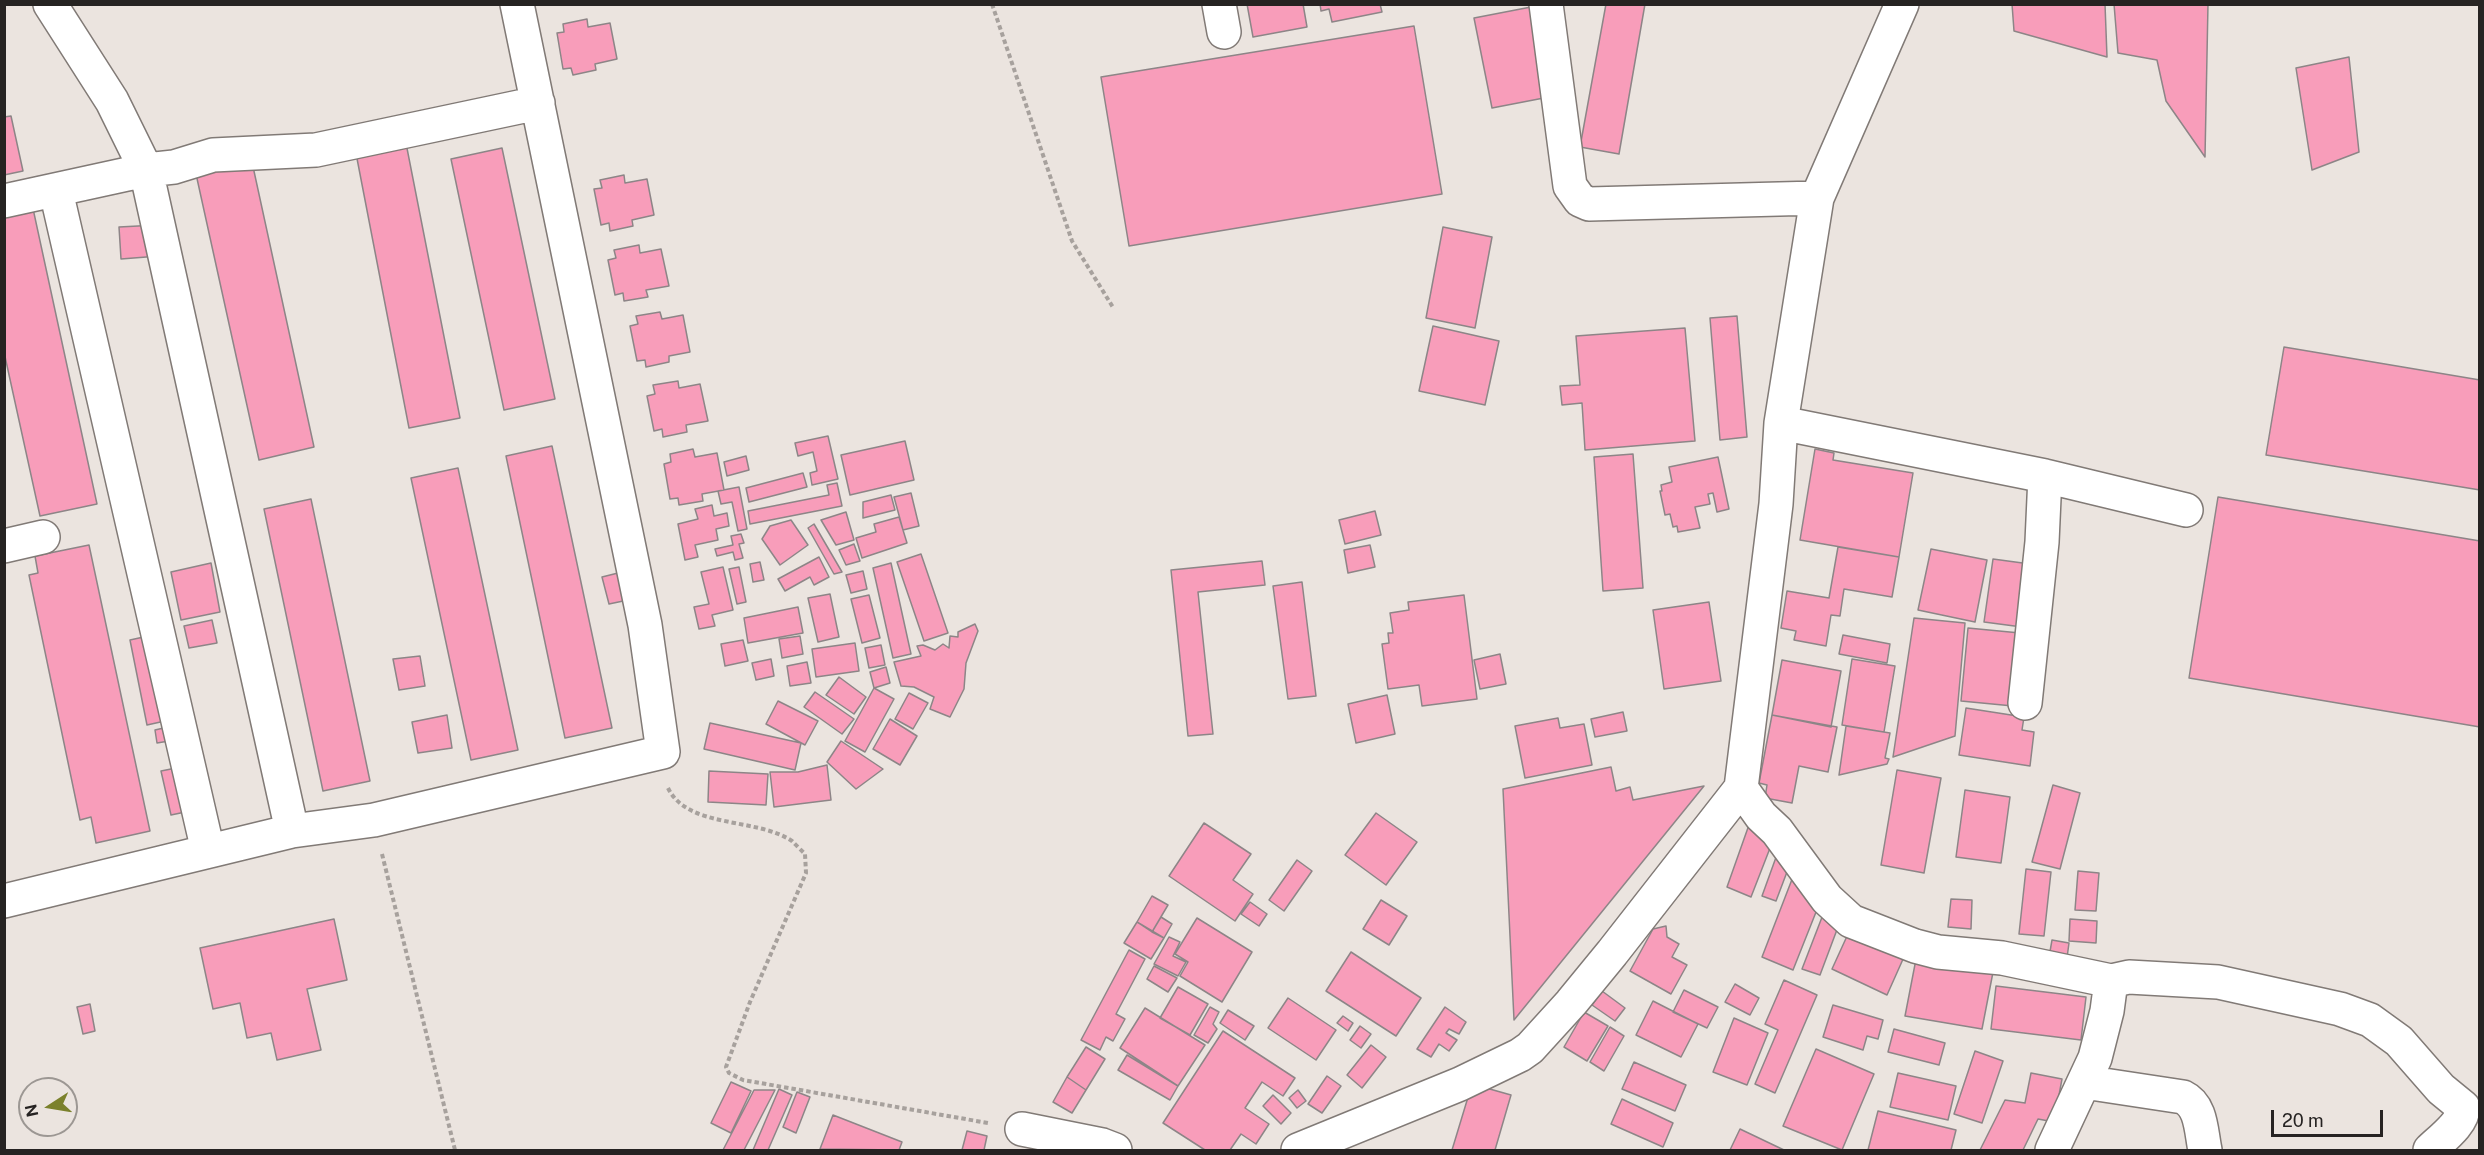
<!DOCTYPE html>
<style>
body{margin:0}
#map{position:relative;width:2484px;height:1155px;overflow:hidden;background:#ebe4df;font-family:"Public Sans",sans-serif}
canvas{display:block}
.frame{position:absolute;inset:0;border:6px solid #262322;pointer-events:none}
.north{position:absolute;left:18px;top:1077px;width:60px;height:60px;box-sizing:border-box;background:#ebe4df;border:2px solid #9c9793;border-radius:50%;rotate:258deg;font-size:16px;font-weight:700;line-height:24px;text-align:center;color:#262322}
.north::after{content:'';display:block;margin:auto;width:21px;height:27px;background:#7b812c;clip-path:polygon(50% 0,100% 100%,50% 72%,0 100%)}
.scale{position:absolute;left:2271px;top:1110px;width:112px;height:27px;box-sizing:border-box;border:3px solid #262322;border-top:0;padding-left:8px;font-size:18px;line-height:21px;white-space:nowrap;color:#262322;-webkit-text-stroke:4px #ebe4df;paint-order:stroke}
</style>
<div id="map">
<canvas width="2484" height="1155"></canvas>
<div class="frame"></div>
<div class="north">N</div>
<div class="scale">20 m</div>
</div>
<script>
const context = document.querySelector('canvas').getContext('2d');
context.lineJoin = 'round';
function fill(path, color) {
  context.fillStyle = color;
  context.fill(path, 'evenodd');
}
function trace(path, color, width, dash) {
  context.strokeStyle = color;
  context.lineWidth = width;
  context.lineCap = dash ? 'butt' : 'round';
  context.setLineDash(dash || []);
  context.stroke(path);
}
const building = new Path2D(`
 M1247 4H1303L1307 27 1253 37Z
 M1320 4H1380L1382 12 1332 22 1329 9 1321 11Z
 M1606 4H1645L1619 154 1580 147Z
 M2012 4H2105L2107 57 2014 31Z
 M2114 4H2208L2205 157 2166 101 2157 60 2118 53Z
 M1531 7 1549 97 1492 108 1474 18Z
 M587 19 588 27 610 23 617 59 595 64 596 70 573 75 571 68 563 69 557 33 564 32 563 24Z
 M1414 26 1442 194 1129 246 1101 77Z
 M2349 57 2359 152 2312 170 2296 68Z
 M11 116 23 171 4 175V117Z
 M404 133 460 418 409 428 354 143Z
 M502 148 555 399 504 410 451 159Z
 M252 162 314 447 259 460 196 174Z
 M624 175 625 183 647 179 654 215 632 220 633 226 610 231 609 223 601 225 594 189 602 188 600 180Z
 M32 204 97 504 40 516 4 352V210Z
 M157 225 159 256 121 259 119 227Z
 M1443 227 1492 237 1475 328 1426 318Z
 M639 245 640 253 661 249 669 286 646 290 648 297 624 301 623 293 615 295 608 260 616 258 614 250Z
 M660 312 662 319 683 315 690 352 669 356V362L646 367 645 360 637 361 630 326 638 324 636 316Z
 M1737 316 1747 437 1720 440 1710 318Z
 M1433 326 1499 341 1485 405 1419 391Z
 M1685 328 1695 441 1585 450 1582 403 1562 405 1560 386 1580 385 1576 336Z
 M2284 347 2480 380V490L2266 455Z
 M678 381 679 388 700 384 708 421 686 425 687 432 663 437 662 429 654 431 647 396 655 394 653 385Z
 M828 436 838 479 812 485 810 473 817 471 813 452 798 456 795 443Z
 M905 441 914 480 850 495 841 455Z
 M552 446 612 728 565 738 506 456Z
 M693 449 695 457 717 453 724 490 702 494 703 501 679 505 678 498 670 499 664 464 671 462 670 454Z
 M1815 449 1834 453 1833 460 1913 473 1899 557 1800 540Z
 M1633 454 1643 588 1603 591 1594 457Z
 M746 456 749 470 727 476 724 462Z
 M1718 457 1729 509 1717 512 1713 493 1708 494 1710 504 1695 507 1700 528 1678 532 1677 526 1673 527 1670 514 1665 515 1660 491H1662L1661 485 1672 482 1669 467Z
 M458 468 518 750 471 760 411 478Z
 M803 473 807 487 749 502 746 488Z
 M837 483 842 506 750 524 748 511 829 495 827 485Z
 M739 487 747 529 738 531 732 502 721 504 718 491Z
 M911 493 919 526 903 530 894 497Z
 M891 495 895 510 863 518V502Z
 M2218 497 2480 541V727L2189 678Z
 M311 499 370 781 323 791 264 509Z
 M712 505 714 516 727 513 729 526 716 529 718 540 695 545 698 557 685 560 678 524 698 519 695 509Z
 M1375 511 1381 535 1345 544 1339 520Z
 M846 512 854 540 836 545 821 520Z
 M899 517 907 543 862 558 856 538 876 532 874 524Z
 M791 520 808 545 780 565 762 539 770 526Z
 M814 524 842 572 834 574 808 528Z
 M741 534 744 543 739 544 743 558 735 560 733 552 717 556 715 549 733 545 731 536Z
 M854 544 860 561 846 565 839 550Z
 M89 545 150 831 96 843 91 817 80 820 29 575 38 573 35 556Z
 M1370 545 1375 567 1348 573 1344 550Z
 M1838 547 1899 557 1892 597 1844 589 1840 616 1831 615 1826 646 1794 640 1796 631 1781 628 1787 591 1829 598Z
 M1931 549 1987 560 1975 622 1918 610Z
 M921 554 948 633 924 641 897 562Z
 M819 557 829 577 814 585 810 577 785 591 778 579Z
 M1993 559 2030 564 2022 627 1984 622Z
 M1262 561 1265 585 1198 592 1213 734 1188 736 1171 570Z
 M760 562 764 580 753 582 750 564Z
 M211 563 220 612 181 620 171 572Z
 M891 563 911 654 893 658 873 568Z
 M723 567 733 610 712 615 715 626 699 629 694 607 709 604 701 572Z
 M739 567 746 602 737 604 729 569Z
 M863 571 867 589 851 593 846 575Z
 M622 572 628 600 609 604 602 577Z
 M1302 582 1316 696 1288 699 1273 586Z
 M830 594 839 637 818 642 808 598Z
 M869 595 880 638 862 643 851 599Z
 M1464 595 1477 699 1422 706 1419 685 1388 689 1382 644 1389 643 1388 633H1393L1390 613 1409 610 1408 602Z
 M1709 602 1721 681 1664 689 1653 610Z
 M798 607 803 633 748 643 744 618Z
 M1914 618 1965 623 1955 736 1893 757Z
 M212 620 217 643 189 648 184 626Z
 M975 624 978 631 966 663 964 689 950 717 930 709 934 697 914 687 901 686 894 662 921 656 917 646 923 645 935 650 943 644 949 648 950 636 958 637V632Z
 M1968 628 2020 633 2013 706 1961 701Z
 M1843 635 1890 644 1887 663 1839 654Z
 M148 636 165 721 147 725 130 640Z
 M800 636 803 654 782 658 779 639Z
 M743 640 748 661 725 666 721 644Z
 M855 643 859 671 816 677 812 649Z
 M881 645 885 665 869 668 865 648Z
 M1500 654 1506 684 1480 689 1474 660Z
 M420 656 425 686 399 690 393 659Z
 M771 659 774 676 756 680 752 663Z
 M1852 659 1895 666 1884 732 1842 725Z
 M1782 660 1841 671 1831 727 1772 715Z
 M807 662 811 683 790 686 787 666Z
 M886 667 890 683 874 688 870 672Z
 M839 677 866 697 854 714 826 695Z
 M874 688 894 699 865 752 845 741Z
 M815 692 854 719 842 734 804 707Z
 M909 693 928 703 913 729 895 719Z
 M1387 695 1395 734 1356 743 1348 704Z
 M778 701 818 721 805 745 766 724Z
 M1966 708 2024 717 2022 730 2034 732 2030 766 1959 755Z
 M1623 712 1627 731 1595 737 1591 719Z
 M447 715 452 748 418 753 412 722Z
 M1772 715 1837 727 1828 772 1799 766 1792 803 1765 798 1767 785 1759 783Z
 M1558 718 1560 728 1584 724 1592 765 1525 778 1515 726Z
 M890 719 917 736 900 765 873 749Z
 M710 723 801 743 795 770 704 749Z
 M172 726 175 740 157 743 155 730Z
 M1846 726 1890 733 1885 758 1889 759 1887 764 1839 775Z
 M841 741 883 769 856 789 827 762Z
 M827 765 831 800 774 807 770 772H798Z
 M181 767 190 811 171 815 161 771Z
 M1611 767 1616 791 1630 787 1633 800 1704 786 1514 1020 1503 789Z
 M1897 770 1941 778 1924 873 1881 865Z
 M709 771 768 774 766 805 708 802Z
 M2053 785 2080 793 2060 869 2032 862Z
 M1965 790 2010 797 2001 863 1956 857Z
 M1376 813 1417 842 1386 885 1345 855Z
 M1750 822 1772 843 1751 897 1727 887Z
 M1204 823 1251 854 1233 880 1253 894 1235 921 1169 876Z
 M1779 849 1790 864 1776 901 1762 896Z
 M1297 860 1312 871 1284 911 1269 900Z
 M1796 869 1822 897 1793 970 1762 957Z
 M2026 869 2051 872 2044 936 2019 934Z
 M2078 871 2099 873 2096 911 2075 910Z
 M1152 896 1168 905 1152 932 1137 922Z
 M1951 899 1972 900 1971 929 1948 927Z
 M1381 900 1407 916 1389 945 1363 929Z
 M1250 902 1267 914 1259 926 1241 914Z
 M1824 912 1841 919 1820 975 1802 969Z
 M1161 917 1172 924 1164 938 1152 932Z
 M1197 918 1252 952 1222 1002 1180 976 1188 962 1175 954Z
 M334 919 347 980 307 989 321 1050 277 1060 271 1033 247 1038 240 1003 213 1009 200 948Z
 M2070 919 2097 921 2096 943 2069 941Z
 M1137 922 1164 938 1151 959 1124 943Z
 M1853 923 1908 948 1887 995 1832 969Z
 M1666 926 1667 937 1679 944 1672 957 1687 965 1671 994 1630 971 1653 929Z
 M1169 937 1180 942 1173 956 1186 962 1178 976 1154 964Z
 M2052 940 2069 943 2066 965 2048 963Z
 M1129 950 1145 959 1116 1014 1125 1019 1113 1041 1106 1037 1100 1050 1081 1040Z
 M1351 952 1421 998 1396 1036 1326 991Z
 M1917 954 1994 967 1982 1029 1905 1016Z
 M1154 966 1177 978 1168 992 1147 979Z
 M1784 980 1817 995 1775 1093 1755 1084 1778 1030 1765 1024Z
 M1735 984 1759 998 1750 1015 1725 1002Z
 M1996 986 2086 997 2081 1040 1991 1029Z
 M1178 987 1208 1004 1190 1035 1160 1018Z
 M1684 990 1718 1007 1707 1028 1673 1012Z
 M1602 991 1625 1008 1615 1021 1592 1005Z
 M1288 998 1336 1030 1316 1060 1268 1028Z
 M1653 1001 1698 1024 1681 1057 1636 1035Z
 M90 1004 95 1031 83 1034 77 1007Z
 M1833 1005 1883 1020 1878 1039 1867 1036 1863 1050 1823 1037Z
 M1210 1007 1219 1012 1213 1024 1217 1029 1208 1043 1194 1035Z
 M1445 1007 1466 1022 1459 1034 1449 1029 1446 1033 1457 1040 1449 1051 1439 1044 1431 1057 1417 1049Z
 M1145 1008 1205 1045 1178 1086 1120 1048Z
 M1228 1010 1254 1026 1245 1040 1220 1023Z
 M1584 1012 1608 1026 1587 1061 1564 1047Z
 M1343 1016 1353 1023 1348 1031 1337 1023Z
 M1734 1018 1768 1033 1747 1085 1713 1072Z
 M1360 1026 1371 1034 1361 1048 1350 1040Z
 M1610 1027 1624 1036 1604 1071 1590 1062Z
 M1894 1029 1945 1043 1939 1065 1888 1052Z
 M1223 1031 1295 1078 1283 1096 1262 1082 1245 1108 1269 1124 1256 1144 1241 1134 1230 1150H1205L1163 1123Z
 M1371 1045 1386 1057 1362 1088 1347 1075Z
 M1086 1047 1105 1059 1086 1090 1067 1077Z
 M1816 1049 1874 1074 1842 1150 1783 1126Z
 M1975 1051 2003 1061 1982 1123 1954 1114Z
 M1127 1055 1178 1086 1170 1100 1118 1070Z
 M1634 1062 1686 1085 1675 1111 1622 1089Z
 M1898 1073 1956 1086 1948 1120 1890 1107Z
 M2031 1073 2062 1079 2054 1122 2038 1119 2023 1150H1980L2005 1100 2025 1103Z
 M1327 1076 1341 1086 1322 1113 1308 1104Z
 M1067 1077 1086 1090 1072 1113 1053 1102Z
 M731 1082 751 1091 731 1133 711 1123Z
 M1472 1084 1511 1095 1495 1150H1452Z
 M779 1089 792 1095 768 1150H753Z
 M754 1090H775L744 1150H723Z
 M1298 1090 1306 1101 1297 1108 1289 1098Z
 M797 1092 810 1097 796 1133 783 1127Z
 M1273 1095 1291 1113 1281 1124 1263 1106Z
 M1622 1099 1673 1123 1663 1147 1611 1124Z
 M1878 1111 1956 1130 1951 1150H1868Z
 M833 1115 902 1142 899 1150 820 1149Z
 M1740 1129 1784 1150H1730Z
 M967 1131 987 1136 984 1150H962Z`);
fill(building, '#f89dba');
trace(building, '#8d8587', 1.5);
const street = new Path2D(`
 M50 4 112 101 146 170 292 831
 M1219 4 1224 32
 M1546 4 1570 186 1580 200 1589 204 1817 198
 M56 191 208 851
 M4 201 146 170 174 167 213 155 316 150 538 103
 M1781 423 2045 476 2186 510
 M4 546 43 537
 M2025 703 2042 542 2045 476
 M1741 788 1761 816 1777 831 1827 899 1851 921 1915 946 1938 952 2002 958 2111 981 2107 1011 2095 1058 2052 1150
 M4 901 292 831 374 820 663 752 645 625 517 4
 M2111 981 2129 977 2218 982 2340 1009 2370 1020 2399 1041 2441 1089 2463 1107C2464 1123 2440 1140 2430 1150
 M2084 1082 2183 1097C2202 1106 2201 1132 2205 1150
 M1022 1129 1102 1145 1115 1150
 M1298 1150 1460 1084 1520 1055 1530 1048 1571 1003 1612 953 1741 788 1776 504 1781 423 1817 198 1902 4`);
trace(street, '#817a76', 36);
trace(new Path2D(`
 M992 4 1072 241 1114 309
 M668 788C688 829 756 817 792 841 796 845 801 850 805 854L806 873 750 1002 726 1067 729 1073 743 1080 988 1123
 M382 854 455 1150`), '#a7a19d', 4, [4.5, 3]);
trace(street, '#fff', 33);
</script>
